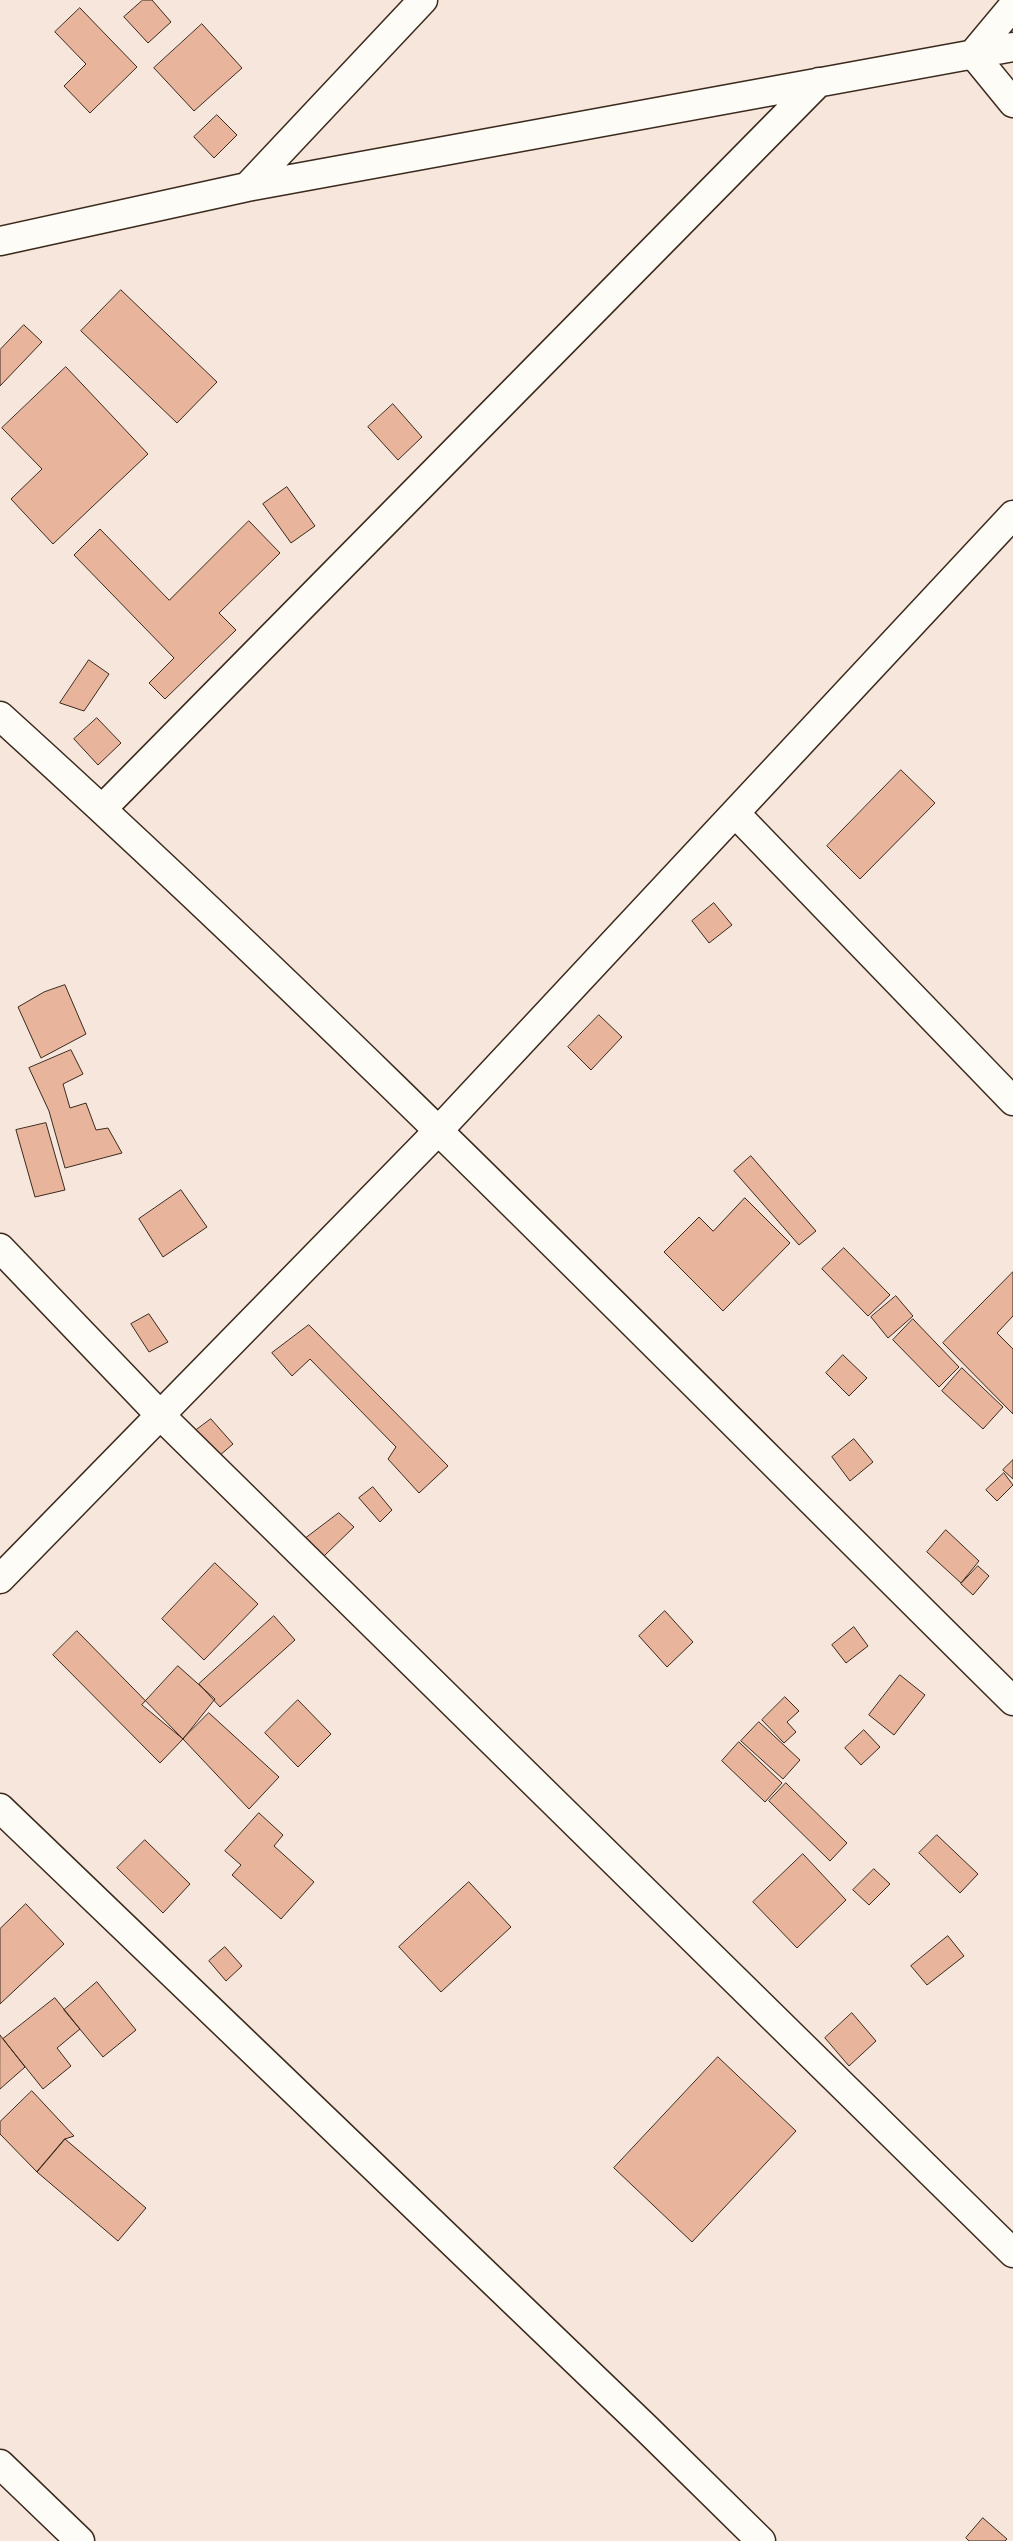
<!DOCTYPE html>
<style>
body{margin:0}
canvas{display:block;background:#f7e6db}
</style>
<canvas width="1013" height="2541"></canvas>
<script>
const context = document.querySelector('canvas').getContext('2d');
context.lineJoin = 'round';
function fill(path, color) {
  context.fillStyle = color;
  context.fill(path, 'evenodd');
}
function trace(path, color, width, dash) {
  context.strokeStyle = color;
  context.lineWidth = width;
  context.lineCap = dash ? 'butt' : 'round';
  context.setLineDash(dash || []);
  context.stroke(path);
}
const building = new Path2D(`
 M143 0H152L171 22 148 43 124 17Z
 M80 8 137 67 90 113 64 86 86 64 55 32Z
 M202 24 242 68 194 111 154 68Z
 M217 115 237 135 214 158 194 137Z
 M121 290 217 382 177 423 81 331Z
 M24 325 42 342 0 386V350Z
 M66 367 148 454 53 544 11 499 42 469 2 428Z
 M393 404 422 437 398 460 368 427Z
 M287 487 315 526 291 543 263 504Z
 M249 521 280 553 219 613 236 630 165 699 149 683 174 658 74 555 100 529 169 600Z
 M89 660 109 674 84 711 60 703Z
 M97 718 121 743 98 765 74 739Z
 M901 770 935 803 860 879 827 846Z
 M714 903 732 925 709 943 692 921Z
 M65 985 86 1034 41 1058 18 1007 44 992Z
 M599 1015 622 1037 591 1070 568 1047Z
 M71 1050 83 1074 63 1084 70 1108 86 1103 96 1130 108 1128 122 1153 65 1168 49 1111 29 1068Z
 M46 1123 65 1190 35 1197 16 1130Z
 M751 1156 816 1231 799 1245 734 1171Z
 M181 1190 207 1227 163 1257 139 1219Z
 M745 1198 790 1243 723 1311 664 1252 699 1217 713 1231Z
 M844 1248 890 1295 868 1316 822 1269Z
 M1013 1272V1316L997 1333 1013 1349V1414L943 1343Z
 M896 1296 913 1316 888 1338 871 1317Z
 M149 1314 168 1342 149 1352 131 1324Z
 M913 1319 959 1367 939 1387 893 1340Z
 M309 1325 448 1466 419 1493 388 1459 396 1447 310 1359 292 1376 272 1353Z
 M843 1355 867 1378 849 1396 826 1373Z
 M962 1368 1003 1407 983 1429 942 1391Z
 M211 1419 233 1444 219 1456 195 1431Z
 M854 1439 873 1462 850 1481 832 1457Z
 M1013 1460V1479L1003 1470Z
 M1004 1473 1013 1485 997 1501 986 1490Z
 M373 1487 392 1510 380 1522 359 1498Z
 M339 1513 354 1527 324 1556 306 1538Z
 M946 1530 979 1561 961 1583 927 1552Z
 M215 1563 258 1604 204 1660 162 1619Z
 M978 1566 989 1576 973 1595 961 1584Z
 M665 1611 693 1642 667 1667 639 1636Z
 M274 1616 295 1640 220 1707 199 1684Z
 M854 1627 868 1646 846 1663 832 1645Z
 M77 1631 183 1739 160 1763 53 1655Z
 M178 1666 215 1699 183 1739 142 1705Z
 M900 1675 925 1695 894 1735 869 1715Z
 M785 1697 799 1711 787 1722 796 1732 784 1743 762 1720Z
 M298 1700 331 1734 298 1767 265 1733Z
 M209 1713 279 1777 249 1809 183 1739Z
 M759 1722 800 1760 783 1779 741 1741Z
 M864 1730 880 1747 861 1765 845 1748Z
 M739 1742 782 1783 765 1802 722 1761Z
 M786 1783 847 1843 830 1861 769 1801Z
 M259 1813 283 1835 274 1846 314 1882 281 1919 232 1875 241 1865 225 1851Z
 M937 1835 978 1874 960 1893 919 1853Z
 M145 1840 190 1884 163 1913 117 1868Z
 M803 1854 846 1900 797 1948 753 1902Z
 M874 1869 890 1884 869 1905 853 1890Z
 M469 1882 511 1927 441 1992 399 1947Z
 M26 1904 64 1944 0 2004V1929Z
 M948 1936 964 1956 927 1985 911 1966Z
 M225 1947 242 1966 226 1981 209 1961Z
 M97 1982 136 2030 103 2057 64 2010Z
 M55 1998 80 2029 57 2048 71 2066 43 2089 3 2039Z
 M852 2013 876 2041 849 2066 825 2038Z
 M0 2035 25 2067 0 2089Z
 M718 2057 796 2131 692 2242 614 2168Z
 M32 2091 74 2136 65 2139 37 2172 0 2134V2122Z
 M65 2139 146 2208 118 2241 37 2172Z
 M983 2518 1007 2539 1005 2541H969L966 2538Z`);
fill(building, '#e8b49b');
trace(building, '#3b2a1e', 1);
const minor = new Path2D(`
 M1013 6 973 54 1013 103
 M247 187 423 0
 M0 241 247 187 1013 47
 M0 716C349 1032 678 1370 1013 1701
 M102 809 819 82
 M735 813 1013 1101
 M0 1248 160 1415 1013 2253
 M0 1579 438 1131 1013 515
 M0 1808 646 2428 761 2541
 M0 2464 80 2541`);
trace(minor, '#3b2a1e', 31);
trace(minor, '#fdfcf7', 28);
</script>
